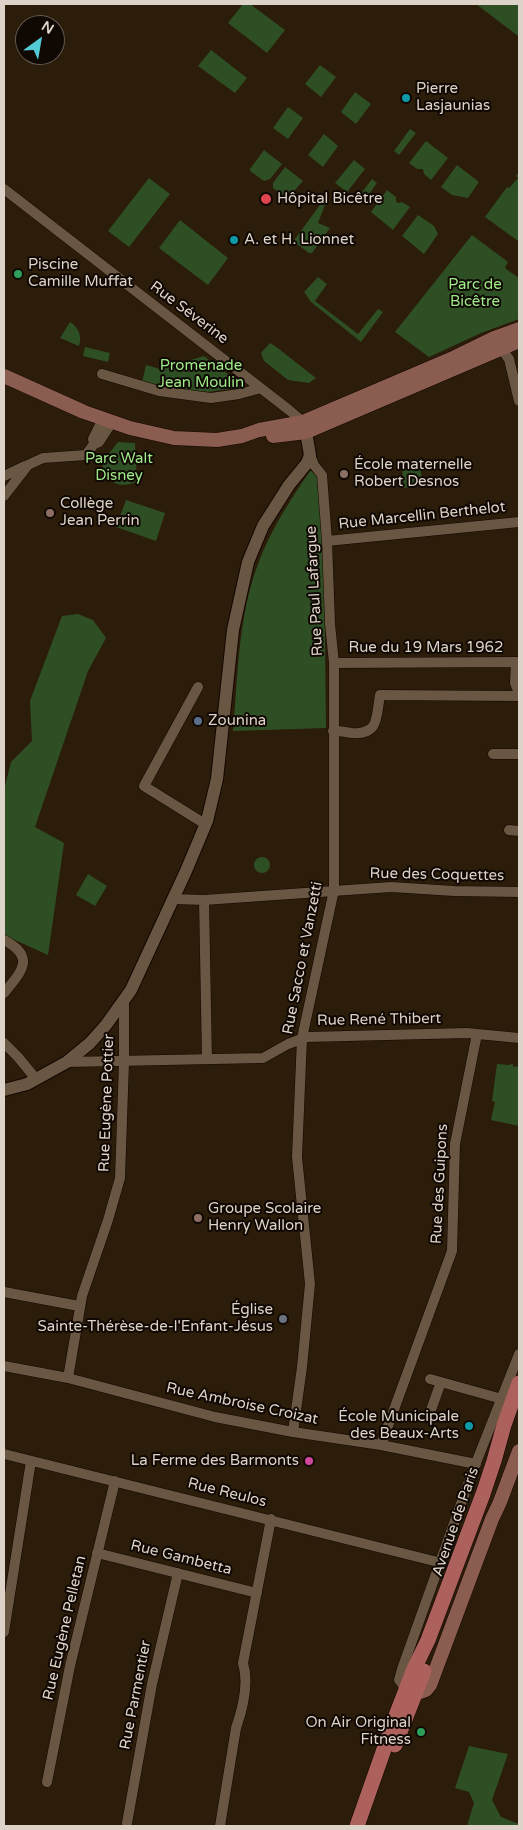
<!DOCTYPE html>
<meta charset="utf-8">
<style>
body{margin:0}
#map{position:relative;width:523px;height:1830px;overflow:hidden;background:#2c1c0a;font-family:"Varela Round",sans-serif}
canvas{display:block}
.frame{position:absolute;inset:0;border:5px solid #ded3c8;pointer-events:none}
.north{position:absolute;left:15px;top:15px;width:50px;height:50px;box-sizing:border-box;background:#0f0803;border:1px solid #625952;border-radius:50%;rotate:32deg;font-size:14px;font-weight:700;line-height:20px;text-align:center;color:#ded3c8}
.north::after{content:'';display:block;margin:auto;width:18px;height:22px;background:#52cbd7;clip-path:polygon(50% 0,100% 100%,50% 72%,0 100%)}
</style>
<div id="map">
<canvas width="523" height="1830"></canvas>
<div class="frame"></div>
<div class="north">N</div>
</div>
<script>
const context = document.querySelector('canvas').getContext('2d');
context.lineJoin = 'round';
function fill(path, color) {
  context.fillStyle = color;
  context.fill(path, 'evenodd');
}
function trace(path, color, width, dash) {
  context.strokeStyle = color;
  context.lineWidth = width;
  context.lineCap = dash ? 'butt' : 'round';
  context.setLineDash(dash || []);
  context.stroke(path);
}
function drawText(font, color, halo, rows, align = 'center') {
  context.font = font + ' "Varela Round",sans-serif';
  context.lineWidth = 4;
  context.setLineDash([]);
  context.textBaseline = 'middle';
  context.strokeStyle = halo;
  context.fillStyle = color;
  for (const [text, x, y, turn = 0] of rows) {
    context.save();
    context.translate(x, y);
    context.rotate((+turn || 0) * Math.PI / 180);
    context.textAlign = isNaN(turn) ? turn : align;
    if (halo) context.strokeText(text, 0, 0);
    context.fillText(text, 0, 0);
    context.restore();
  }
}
fill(new Path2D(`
 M243 4H250L285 30 267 53 228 23Z
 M476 4H519L518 36Z
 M211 50 247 78 235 93 198 66Z
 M320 65 336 77 321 97 305 84Z
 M355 92 371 104 356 124 341 112Z
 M288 107 303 118 288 139 273 128Z
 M410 129 416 133 399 155 394 151Z
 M324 134 338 146 323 167 308 155Z
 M426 141 448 158 431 180 424 174 423 169H417L409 163Z
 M264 150 282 164 270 179 264 181 250 171V169Z
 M354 160 365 169 347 192 335 183Z
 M457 165 479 182 468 198 452 195 441 187Z
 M285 167 303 181 287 199 273 188V183Z
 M519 172V239L518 241 485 217 507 187 509 188 518 178 516 176Z
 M149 178 170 194 129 247 108 231Z
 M372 179 377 183 362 204 356 200Z
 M387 190 396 197V201L398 203 402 202 410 207 393 230 371 212Z
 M328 194 329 195 318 223 330 228 312 253H309L294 242 295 239Z
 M418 215 434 226 438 234 424 254 402 236Z
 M180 220 228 258 208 285 159 248Z
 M472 235 508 262 505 267 506 269 519 278V319L481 333 429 357 395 332Z
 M318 277 327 284 315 301 358 334 378 309 383 312 361 342 311 302 304 292Z
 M70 322C79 328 82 336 79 346L60 338Z
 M270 343 275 346 316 378 309 383 288 380 264 361 261 353Z
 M85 347 110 353 108 362 83 356Z
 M204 356 245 387 207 392 173 389 142 382 146 365 160 369Z
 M118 442 135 443 137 482C121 487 116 486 103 475L102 462Z
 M419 459 423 485 404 488 401 461Z
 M310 471 317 473 324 557 326 728 233 731C238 676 238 617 258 564 270 531 290 500 310 471Z
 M126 500 165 513 156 541 116 527Z
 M78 614 93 620 106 638 88 671 35 827 64 843 48 955 4 935V790L11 762 32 741 30 701 62 616Z
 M254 865a8 8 0 1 1 16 0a8 8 0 1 1-16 0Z
 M88 874 107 886 95 906 76 895Z
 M497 1064 510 1065 511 1064H513V1067L519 1066V1126L491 1120 495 1102 492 1101Z
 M469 1746 508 1754 492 1800 501 1817 519 1824V1826H467L474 1803 469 1792 455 1788Z`), '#2e4f23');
const minor = new Path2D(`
 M4 189 289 410 303 422 304 427
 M498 344 509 359 519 401
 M102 374 159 391 211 398 239 394 261 388
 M94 444 93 439 103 419
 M4 476 25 466
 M4 496 28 465 43 458 86 455 94 444 99 442 112 422
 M327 541 519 522
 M516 662 515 683 519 693
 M334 663 519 662
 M198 687 144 786 205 824
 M333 731C340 731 345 732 352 733 380 735 376 716 380 695L519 696
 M493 754H519
 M509 830 519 831
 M173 899 204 900 391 887 454 891 519 892
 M204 900 207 1059
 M4 940C36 957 22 971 4 993
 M4 1043 18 1057 36 1079
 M67 1062 263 1058 288 1044 307 1037 467 1033 519 1038
 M4 1292 79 1306
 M4 1366 68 1378 215 1417 293 1432 381 1445 476 1464
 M68 1378 82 1296 108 1220 120 1178 124 1062V1001
 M430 1379 502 1399
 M431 1410 441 1382
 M293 1432 302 1367 310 1284 297 1157 302 1038 334 890V663L330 624 327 541 322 475 314 465 310 455
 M381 1445 452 1251 455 1144 477 1034
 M4 1454 442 1563
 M97 1553 257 1593
 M4 1632 31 1461
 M406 1689 399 1680 402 1669 472 1473 519 1354
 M47 1782 70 1666 115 1481
 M127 1823 152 1684 178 1573
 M220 1826 236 1728C243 1708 249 1683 243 1663L271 1519`);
const tertiary = new Path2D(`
 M4 1090 27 1084 67 1062 90 1043 106 1025 131 990 186 871 207 821 217 779 233 630 248 562 263 526 289 485 307 463 310 455 306 432`);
const secondary = new Path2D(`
 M4 376 84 412 130 428 174 438 217 440 242 436 259 430 303 422 451 359 494 338 519 329
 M273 436 306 432 519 341
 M415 1694 426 1690 430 1685 492 1519 500 1502 519 1451`);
const primary = new Path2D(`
 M395 1745 424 1671
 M357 1826 395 1718 414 1669 428 1640 483 1494 494 1461 504 1425 519 1383`);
trace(minor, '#140600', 11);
trace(tertiary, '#140600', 14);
trace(secondary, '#140600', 15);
trace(primary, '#140600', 16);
trace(minor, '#695643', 10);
trace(tertiary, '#695643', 12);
trace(secondary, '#8b5c50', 14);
trace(primary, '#ad615d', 15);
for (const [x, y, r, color] of [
 [406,98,5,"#0f9aa8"],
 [266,199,6,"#e0444e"],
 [234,240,5,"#0f9aa8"],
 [18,274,5,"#2e9e5b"],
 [344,474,5,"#8d6e63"],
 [50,513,5,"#8d6e63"],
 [198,721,5,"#5c6f8a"],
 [198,1218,5,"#8d6e63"],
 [283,1319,5,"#6b7280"],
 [469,1426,5,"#0f9aa8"],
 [309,1461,5,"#d1479c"],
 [421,1732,5,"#2e9e5b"]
]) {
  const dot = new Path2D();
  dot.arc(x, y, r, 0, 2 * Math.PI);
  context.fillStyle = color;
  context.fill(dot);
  trace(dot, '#0f0803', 2);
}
drawText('15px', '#ded3c8', '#0f0803', [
 ["Pierre",416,89],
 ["Lasjaunias",416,106],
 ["Hôpital Bicêtre",277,199],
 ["A. et H. Lionnet",244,240],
 ["Piscine",28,265],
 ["Camille Muffat",28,282],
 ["École maternelle",354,465],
 ["Robert Desnos",354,482],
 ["Collège",60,504],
 ["Jean Perrin",60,521],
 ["Zounina",208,721],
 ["Groupe Scolaire",208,1209],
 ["Henry Wallon",208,1226],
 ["Église",273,1310,"right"],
 ["Sainte-Thérèse-de-l'Enfant-Jésus",273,1327,"right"],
 ["École Municipale",459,1417,"right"],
 ["des Beaux-Arts",459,1434,"right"],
 ["La Ferme des Barmonts",299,1461,"right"],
 ["On Air Original",411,1723,"right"],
 ["Fitness",411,1740,"right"]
], 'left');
drawText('15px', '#9fea89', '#0f0803', [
 ["Parc de",475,285],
 ["Bicêtre",475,302],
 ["Promenade",201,366],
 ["Jean Moulin",201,383],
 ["Parc Walt",119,459],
 ["Disney",119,476]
]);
drawText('15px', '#ded3c8', '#0f0803', [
 ["Rue Séverine",189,313,37],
 ["Rue Marcellin Berthelot",422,516,-6],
 ["Rue Paul Lafargue",315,591,-93],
 ["Rue du 19 Mars 1962",426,648],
 ["Rue des Coquettes",437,875,1],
 ["Rue Sacco et Vanzetti",303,958,-79],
 ["Rue René Thibert",379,1020,-1],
 ["Rue Eugène Pottier",107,1103,-88],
 ["Rue des Guipons",440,1184,-87],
 ["Rue Ambroise Croizat",242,1404,12],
 ["Rue Reulos",227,1493,14],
 ["Avenue de Paris",456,1522,-71],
 ["Rue Gambetta",181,1558,14],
 ["Rue Eugène Pelletan",65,1628,-77],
 ["Rue Parmentier",136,1695,-79]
]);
</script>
